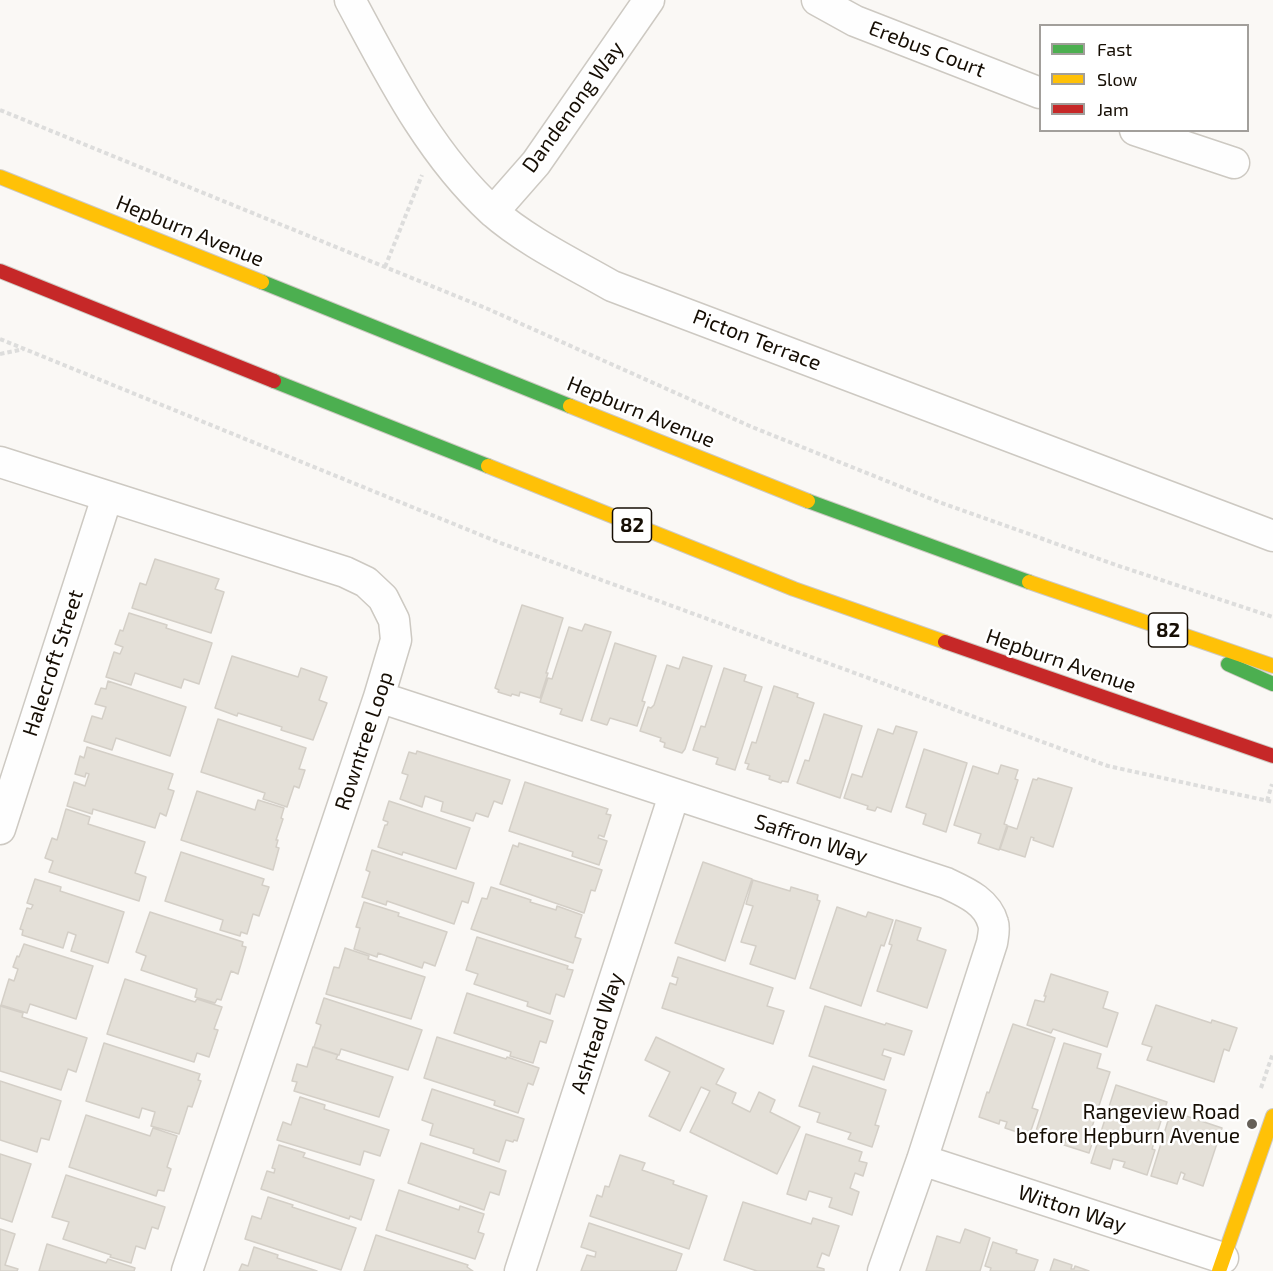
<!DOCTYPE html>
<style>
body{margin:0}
#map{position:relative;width:1273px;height:1271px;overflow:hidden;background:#faf8f5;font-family:"Exo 2",sans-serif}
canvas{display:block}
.legend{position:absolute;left:1039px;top:24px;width:210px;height:108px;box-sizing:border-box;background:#fff;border:2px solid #a29f9b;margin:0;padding:8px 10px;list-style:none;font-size:18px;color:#160e04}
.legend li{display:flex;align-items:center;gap:12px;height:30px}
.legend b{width:30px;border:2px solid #a29f9b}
</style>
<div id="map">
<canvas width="1273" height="1271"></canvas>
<ul class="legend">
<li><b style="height:8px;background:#4caf50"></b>Fast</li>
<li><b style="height:8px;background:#ffc107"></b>Slow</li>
<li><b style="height:8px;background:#c62828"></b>Jam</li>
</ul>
</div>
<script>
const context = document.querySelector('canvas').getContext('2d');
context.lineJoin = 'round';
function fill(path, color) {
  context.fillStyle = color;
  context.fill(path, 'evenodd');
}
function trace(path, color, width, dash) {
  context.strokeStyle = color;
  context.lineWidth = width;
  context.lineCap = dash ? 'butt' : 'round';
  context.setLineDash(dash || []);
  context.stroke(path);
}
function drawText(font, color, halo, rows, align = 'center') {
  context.font = font + ' "Exo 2",sans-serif';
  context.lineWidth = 5;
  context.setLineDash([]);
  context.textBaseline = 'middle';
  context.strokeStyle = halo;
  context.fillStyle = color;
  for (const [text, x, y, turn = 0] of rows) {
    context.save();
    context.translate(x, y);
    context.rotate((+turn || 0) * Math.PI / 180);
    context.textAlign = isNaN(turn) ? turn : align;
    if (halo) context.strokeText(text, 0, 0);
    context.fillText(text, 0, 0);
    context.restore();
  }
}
const building = new Path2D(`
 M155 559 219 579 215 589 224 592 211 633 132 608 140 583 146 585Z
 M522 605 563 618 546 673H548L540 698 520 692 519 696 512 694 511 696 498 692 499 690 495 688Z
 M129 613 167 625 166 628 212 643 199 684 184 679 181 688 135 673 131 685 106 677 114 652 120 654 123 647 115 644 120 630 123 631Z
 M585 624 611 632 582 721 560 714 562 709 540 702 548 678 552 679 569 627 582 631Z
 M615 643 656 656 642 701 645 702 637 726 610 718 607 725 591 720Z
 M232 656 298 677 301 668 327 677 319 700 327 703 313 740 281 730 282 727 238 713 237 716 215 708Z
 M683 657 712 666 685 749 682 753 664 747 665 743 660 741 661 738 640 731 648 707 651 708 654 705 667 665 679 669Z
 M724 668 746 675 744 681 762 687 735 770 716 764 718 758 693 750 701 726 705 727Z
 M108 681 186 707 170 756 116 738 112 750 84 741 92 716 102 719 106 707 95 704 101 688 106 689Z
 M774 686 798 694 797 697 814 703 788 782 782 781 781 783 769 779 770 776 747 769 749 764 745 763 752 742 756 743Z
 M824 714 862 726 840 798 797 783 805 760 809 761Z
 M218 719 306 748 299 769 305 770 299 788 294 786 287 807 263 799 265 793 201 772Z
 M896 726 917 732 891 812 877 807 875 811 867 809 868 806 844 798 852 774 862 777 878 729 893 734Z
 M87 747 173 774 168 789 174 791 166 816 160 813 155 828 93 809 92 814 67 806 74 782 85 786 89 774 86 773 85 777 75 774 80 756 84 758Z
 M924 749 967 763 946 832 923 824 926 814 906 807Z
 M417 751 510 780 502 804 494 801 488 817 476 813 473 821 441 811 443 802 425 796 422 807 400 799 408 775 402 773 409 752 416 754Z
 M1001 765 1018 770 1015 779 1018 780 1004 824 1007 825 999 850 978 843 981 834 954 825 973 766 998 774Z
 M1038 778 1072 788 1053 847 1033 840 1034 838 1031 837 1025 857 1000 849 1008 826 1017 829 1033 779 1037 780Z
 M525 782 608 809 606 814 611 815 604 837 599 835 598 838 607 841 599 865 572 856 573 852 509 831Z
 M197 791 255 810 258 800 284 808 281 818 283 819 276 840H278L276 847 279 848 273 870 181 840Z
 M389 801 470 828 456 869 403 852 402 855 378 847 385 825H387L388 822 383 820Z
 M66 809 90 817 88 824 145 842 135 873 146 877 139 901 49 872 53 861 45 858 52 838 57 840Z
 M519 843 602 870 595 891 591 890 584 913 500 884 513 845 518 847Z
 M372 850 474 883 468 903 462 901 454 924 387 901 386 905 362 897 370 872 366 870Z
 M181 852 264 879 262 885 269 887 259 916 253 914 247 934 241 932 240 936 220 930 223 920 165 901Z
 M703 862 752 879 725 961 675 943Z
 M35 879 61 887 60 891 124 912 108 963 71 951 76 935 68 932 63 948 22 935 23 930 20 929 27 908 31 909 33 905 27 903Z
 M753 880 790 891 791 887 818 895 817 900 820 901 795 979 750 964 756 946 741 942 753 906 746 904Z
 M491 887 531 900 530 902 556 910 557 906 582 915 575 937 581 939 573 963 471 929 482 898 487 899Z
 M364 902 399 913 398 916 447 932 435 966 424 962 422 968 378 953 377 957 354 949 360 928 356 927Z
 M837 907 866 917 868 912 893 920 884 946 881 945 861 1006 810 988Z
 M150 912 243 942 242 946 246 947 238 974 231 971 221 1000 217 999 215 1003 195 997 197 989 141 970 146 956 136 952Z
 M896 920 921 928 917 940 946 950 927 1008 877 991 892 945 889 944Z
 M477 937 568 966 567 969 573 970 564 997 556 994 550 1014 527 1006 528 1002 474 984 478 974 466 970Z
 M24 944 93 966 76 1019 30 1004 27 1013 1 1005 9 979 14 981 18 969 13 967 17 956 19 957Z
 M345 948 369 956 368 959 425 977 411 1019 326 994 334 967 339 968Z
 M678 957 773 988 767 1006 784 1011 773 1044 662 1008 670 983 676 985 678 978 672 976Z
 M1051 974 1108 992 1103 1008 1118 1013 1107 1047 1053 1029 1051 1033 1027 1025 1035 1000 1044 1002 1046 996H1044Z
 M125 979 195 1002 197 999 222 1007 214 1029 218 1030 209 1057 197 1053 194 1062 107 1034Z
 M467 993 553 1021 546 1043 540 1041 533 1063 510 1056 511 1052 454 1033Z
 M324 998 422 1030 408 1070 341 1049 339 1055 314 1047 321 1025 316 1023Z
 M1156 1005 1211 1023 1212 1020 1237 1028 1229 1051 1224 1049 1214 1082 1147 1060 1152 1047 1142 1044Z
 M0 1006 23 1013 22 1017 87 1038 76 1072 68 1069 61 1090 0 1071Z
 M825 1006 885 1025 886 1023 912 1031 904 1055 884 1049 882 1055 891 1058 884 1080 809 1056Z
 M1013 1024 1055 1038 1032 1108 1038 1110 1029 1136 1005 1128 1007 1122 1000 1120 999 1124 979 1117 987 1092 989 1093Z
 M437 1037 506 1059 507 1057 539 1068 533 1085 528 1083 518 1113 494 1105 495 1101 424 1078Z
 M656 1037 724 1069 716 1084 736 1093 732 1103 750 1112 759 1092 775 1100 770 1112 800 1127 777 1174 690 1132 710 1091 701 1087 680 1131 649 1116 670 1072 645 1060Z
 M104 1043 200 1074 198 1080 201 1081 192 1107 188 1106 179 1134 151 1126 155 1112 142 1108 139 1118 86 1101Z
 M1064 1043 1101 1054 1097 1068 1110 1072 1092 1127 1097 1128 1089 1153 1064 1145 1066 1140 1036 1131Z
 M313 1047 338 1055 336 1059 393 1077 379 1117 294 1091 297 1082 292 1081 297 1064 307 1067Z
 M813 1066 886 1090 875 1125 879 1126 872 1147 848 1139 851 1133 817 1122 820 1113 799 1106Z
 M0 1081 61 1101 49 1140 41 1138 37 1152 0 1140Z
 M1116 1085 1167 1102 1152 1149 1155 1150 1147 1175 1123 1167 1125 1162 1113 1159 1110 1169 1091 1163Z
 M432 1089 524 1119 517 1141 514 1140 513 1142 506 1140 499 1162 473 1153 474 1149 430 1135 433 1124 422 1120Z
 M300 1097 325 1105 324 1109 389 1130 380 1156 364 1151 360 1165 277 1140 283 1122 291 1125Z
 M1171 1111 1222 1128 1203 1186 1183 1179 1185 1174 1181 1172 1177 1184 1151 1176Z
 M86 1115 150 1136 153 1128 177 1136 167 1167 171 1169 164 1191 158 1190 156 1196 69 1167Z
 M806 1134 862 1152 859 1161 867 1163 863 1176 855 1173 850 1188 859 1192 852 1215 829 1207 832 1198 809 1191 806 1200 787 1194Z
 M421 1143 506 1171 499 1195 490 1192 484 1210 408 1183Z
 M279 1145 305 1153 303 1157 374 1180 361 1220 350 1216 349 1219 261 1189 267 1171 274 1173 275 1169 272 1168Z
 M0 1154 31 1164 12 1222 0 1218Z
 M620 1155 645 1163 642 1170 674 1181 673 1184 707 1196 689 1249 590 1216 597 1195 602 1197 605 1186 609 1187Z
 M66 1175 165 1207 158 1229 152 1227 145 1249 136 1246 131 1263 110 1257 111 1255 63 1239 69 1222 52 1217Z
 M399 1190 459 1210 460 1206 484 1214 478 1232 484 1234 475 1259 386 1230Z
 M268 1197 293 1205 292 1207 356 1228 341 1270 245 1239 252 1216 261 1219Z
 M743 1202 811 1224 813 1218 839 1226 829 1256 822 1253 817 1267 824 1269V1271H757L724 1260Z
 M589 1223 682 1254 676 1271H581L587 1255 595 1257 596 1252 581 1247Z
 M0 1229 15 1234 5 1265 18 1269 17 1271H0Z
 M965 1229 990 1238 980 1271H926L937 1236 960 1243Z
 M376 1235 468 1265 467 1267 473 1271H364Z
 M993 1242 1017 1250 1016 1253 1038 1260 1034 1271H990L991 1268 985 1266Z
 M47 1244 106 1263 108 1259 135 1268 134 1271H39Z
 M254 1247 278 1255 277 1258 317 1271H239L242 1264 248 1266Z
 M1054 1259 1072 1265 1071 1269H1074L1075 1266 1089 1271H1050Z`);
fill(building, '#e4e0d8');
trace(building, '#d4cfc7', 1.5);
const street = new Path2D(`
 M350 0C390 74 429 153 492 211 526 241 572 263 612 286L1273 536
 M817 0 855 21 1040 93
 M1135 130 1234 163
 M493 212 536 163 649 0
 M0 462 345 572 366 582 383 598 394 620 396 640 379 697 187 1271
 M379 697 946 883C965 892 987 901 993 923 995 929 993 937 992 943L922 1160 883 1271
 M0 829 107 497
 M922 1160 1223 1258
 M520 1271 674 795`);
const fast = new Path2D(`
 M262 282 570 406
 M274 381 488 466
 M808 501 1029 582
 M1228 664 1273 684`);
const slow = new Path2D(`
 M0 177 262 282
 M570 406 808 501
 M488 466 794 589 945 642
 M1029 582 1273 666
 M1219 1271 1273 1116`);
const jam = new Path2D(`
 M0 271 274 381
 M945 642 1273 756`);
trace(street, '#cdc9c2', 33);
trace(fast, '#cdc9c2', 16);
trace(slow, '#cdc9c2', 16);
trace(jam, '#cdc9c2', 16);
trace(new Path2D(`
 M0 110 488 309 752 427 939 502 1116 565 1273 617
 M385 267 422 175
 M0 339 498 542 1108 766 1273 802
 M0 354 24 349
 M1267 801 1272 784
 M1261 1088 1273 1053`), '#dddddc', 4, [4.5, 3]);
trace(street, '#fefefe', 30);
trace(fast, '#4caf50', 14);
trace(slow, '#ffc107', 14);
trace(jam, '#c62828', 14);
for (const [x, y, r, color] of [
 [1252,1124,6,"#666058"]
]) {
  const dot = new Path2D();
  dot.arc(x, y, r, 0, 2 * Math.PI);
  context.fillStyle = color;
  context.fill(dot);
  trace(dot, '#fff', 2);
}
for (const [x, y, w] of [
 [632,525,39],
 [1168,630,39]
]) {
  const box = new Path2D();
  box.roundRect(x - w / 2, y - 17, w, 34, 4.5);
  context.fillStyle = '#fff';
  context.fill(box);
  trace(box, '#160e04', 1.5);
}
drawText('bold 20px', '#160e04', null, [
 ["82",632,525],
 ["82",1168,630]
]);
drawText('21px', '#160e04', '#fff', [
 ["Erebus Court",927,49,21],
 ["Dandenong Way",573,107,-54],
 ["Hepburn Avenue",190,231,22],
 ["Picton Terrace",757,340,21],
 ["Hepburn Avenue",641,412,22],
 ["Hepburn Avenue",1061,661,19],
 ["Halecroft Street",53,663,-72],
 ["Rowntree Loop",364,741,-72],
 ["Saffron Way",811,839,18],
 ["Ashtead Way",597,1033,-72],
 ["Witton Way",1072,1209,18]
]);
drawText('21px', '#160e04', '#fff', [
 ["Rangeview Road",1240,1112],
 ["before Hepburn Avenue",1240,1136]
], 'right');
</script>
